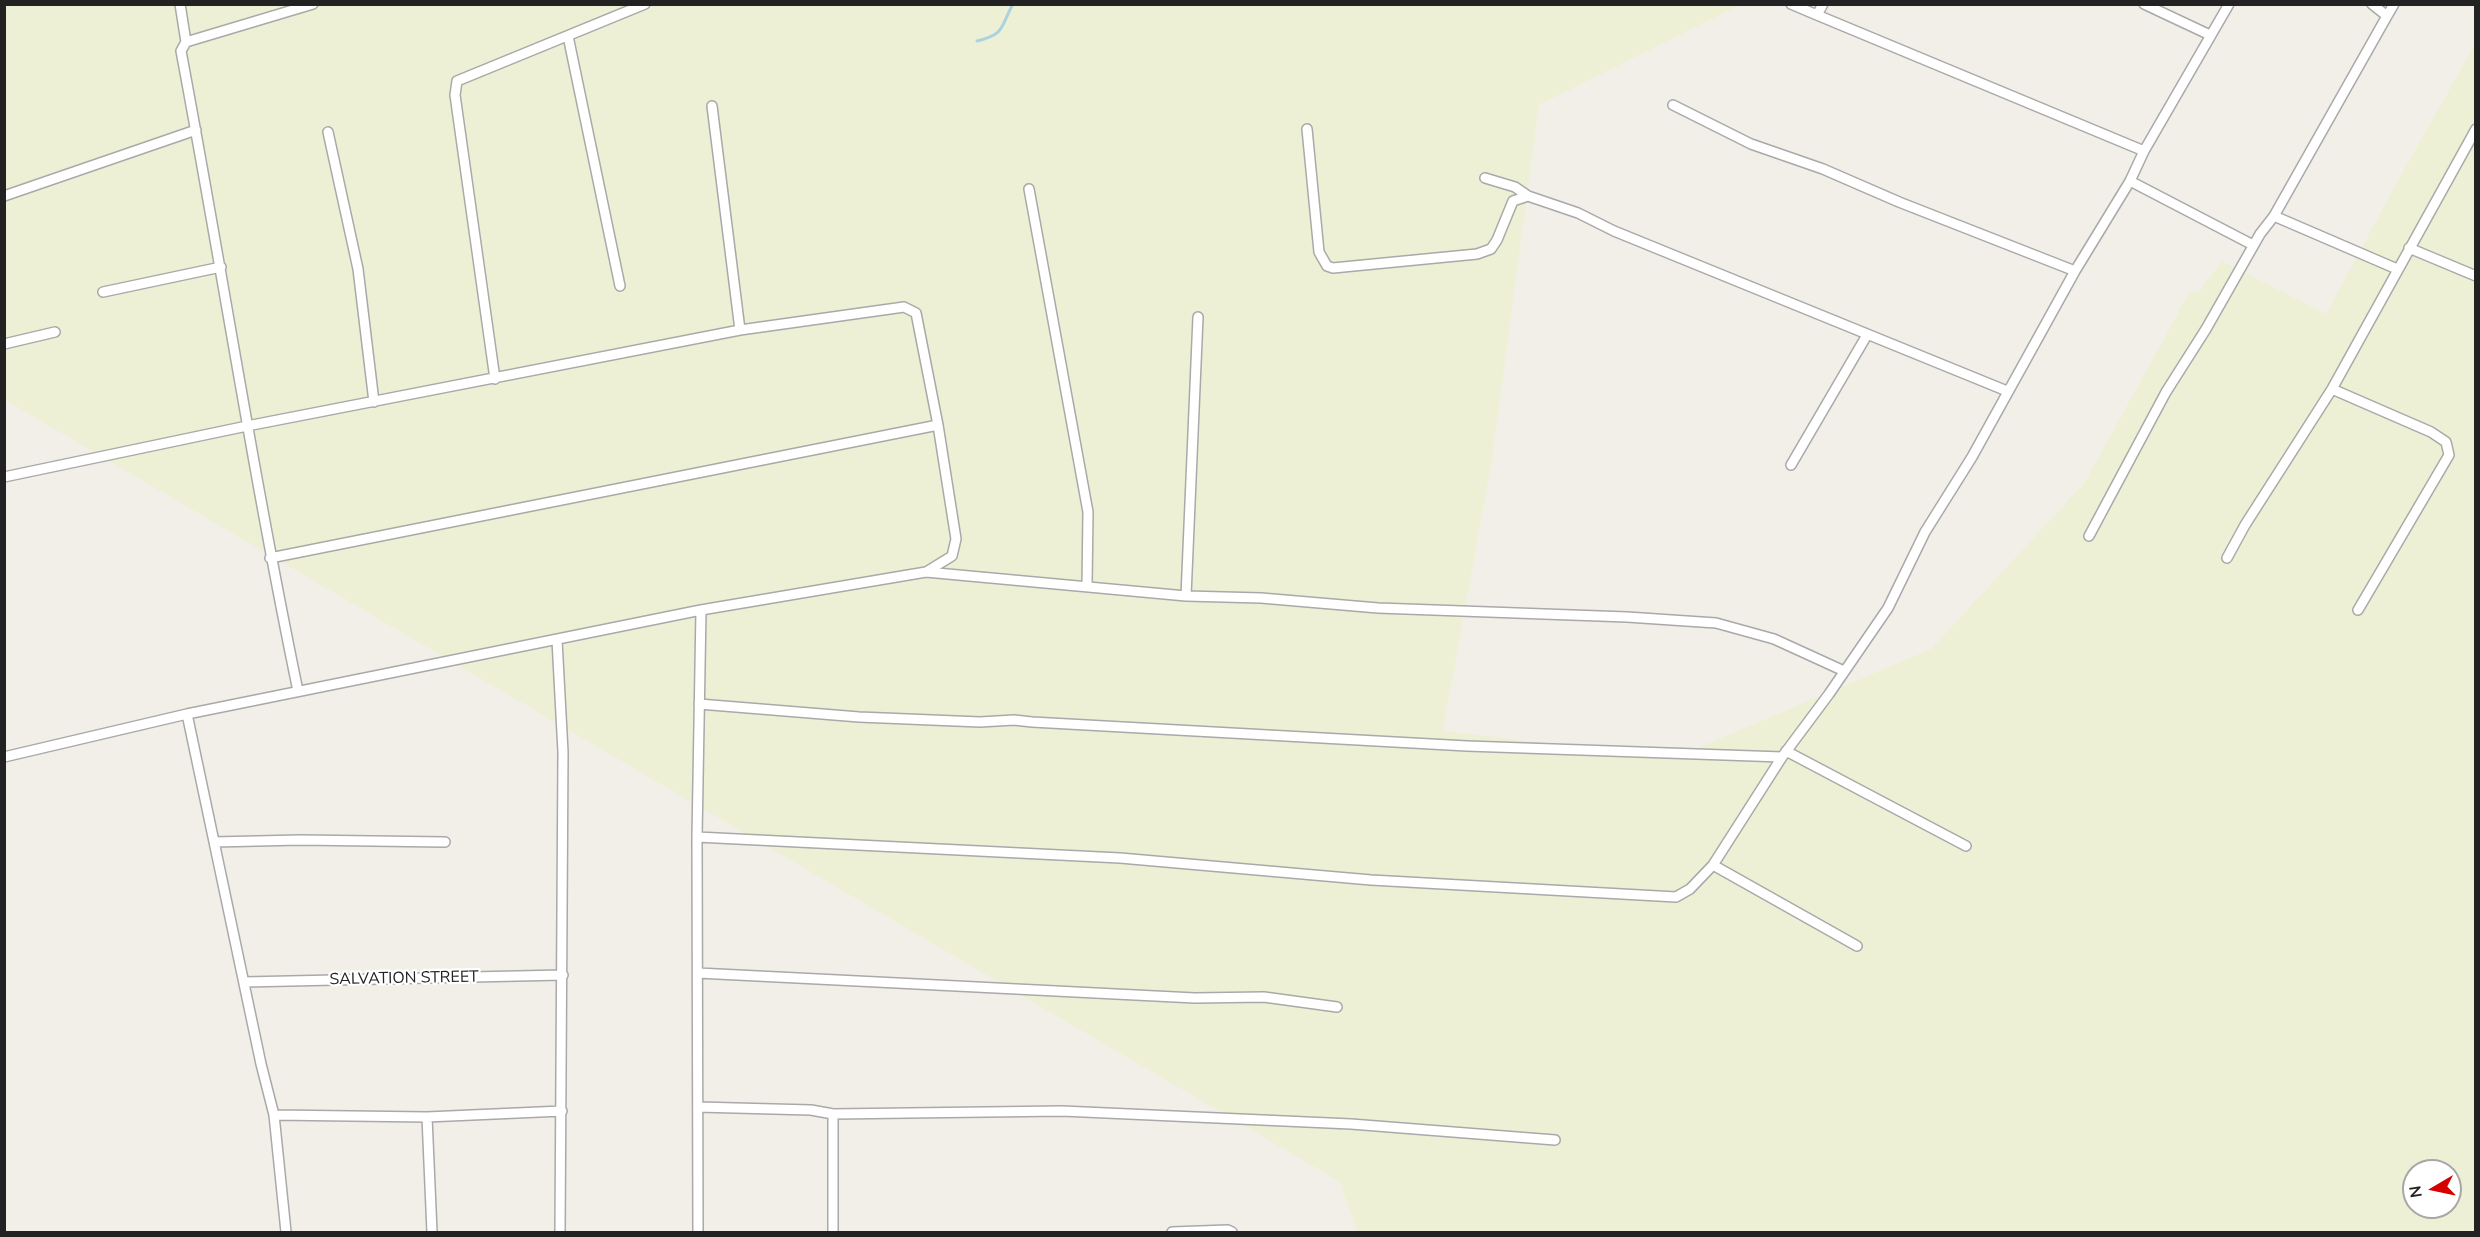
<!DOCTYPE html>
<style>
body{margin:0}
#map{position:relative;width:2480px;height:1237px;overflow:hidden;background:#f2efe9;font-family:"Nunito Sans",sans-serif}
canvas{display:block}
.frame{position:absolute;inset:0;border:6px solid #222;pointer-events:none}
.north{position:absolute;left:2402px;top:1159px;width:60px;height:60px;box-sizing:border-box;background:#fff;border:2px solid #a7a7a7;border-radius:50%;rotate:261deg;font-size:16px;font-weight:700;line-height:24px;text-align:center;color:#222}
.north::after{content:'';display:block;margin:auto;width:21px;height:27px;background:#d40000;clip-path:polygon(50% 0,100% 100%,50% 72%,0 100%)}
</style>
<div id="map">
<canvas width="2480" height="1237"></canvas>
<div class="frame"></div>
<div class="north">N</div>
</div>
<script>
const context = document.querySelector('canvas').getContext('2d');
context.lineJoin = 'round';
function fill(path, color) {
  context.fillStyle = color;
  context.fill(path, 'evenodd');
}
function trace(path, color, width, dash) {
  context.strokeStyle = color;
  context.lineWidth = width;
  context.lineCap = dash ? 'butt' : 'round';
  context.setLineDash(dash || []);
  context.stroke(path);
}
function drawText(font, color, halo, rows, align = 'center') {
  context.font = font + ' "Nunito Sans",sans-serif';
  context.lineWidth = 4.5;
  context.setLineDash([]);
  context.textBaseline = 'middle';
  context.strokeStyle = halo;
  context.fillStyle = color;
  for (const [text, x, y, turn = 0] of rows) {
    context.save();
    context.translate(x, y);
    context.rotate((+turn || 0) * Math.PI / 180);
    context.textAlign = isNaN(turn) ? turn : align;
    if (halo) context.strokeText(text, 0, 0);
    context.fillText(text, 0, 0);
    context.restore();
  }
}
fill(new Path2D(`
 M5 5H1740L1539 105 1492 459 1443 731 1674 758 1931 649 2085 482 2190 291 2198 293 2222 261 2326 314 2397 182 2475 44V1232H1357L1340 1182 5 400ZM2414 1171H2450V1207H2414Z`), '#eef0d5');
trace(new Path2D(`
 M977 41C1006 34 1000 27 1013 4`), '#aad3df', 3);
const street = new Path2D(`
 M180 4 186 42
 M1791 4 1817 15
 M1823 4 1817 15 2144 151
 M2144 4 2210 35
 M2387 16 2394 4
 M568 36 620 286
 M1673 105 1751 144 1823 169 1899 202 2075 271
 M712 106 740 330
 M1307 129 1319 252 1327 266 1333 268 1477 254 1491 249 1497 240 1513 201 1528 196
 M328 132 358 269 374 402
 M1485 178 1515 187 1528 196 1578 213 1614 231 2007 391
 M2130 181 2253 245
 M1029 189 1088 512 1087 586
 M4 196 196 130
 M2274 216 2397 269
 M2409 248 2476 276
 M103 292 221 267
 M4 344 55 332
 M495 379 455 95 457 81 645 4
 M2332 389 2431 432 2446 442 2449 455 2358 610
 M1791 465 1867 335
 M4 477 247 426 740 330 904 307 916 313 938 425
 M2089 536 2166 392 2206 329 2260 234 2274 216 2387 16 2372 4
 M2227 558 2245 525 2332 389 2476 129
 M926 572 1186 596 1261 598 1378 608 1627 617 1716 623 1774 639 1844 671
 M1186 596 1198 317
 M557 640 563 752 560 1232
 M298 691C254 479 221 264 181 51L186 42 313 4
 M699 704 859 717 980 722 1014 720 1032 722 1467 746 1782 757
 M187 714 261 1064 274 1115 286 1232
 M1786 751 1966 846
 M4 757 187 714 701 610 926 572 952 556 956 539 938 425 270 558
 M697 837 1120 858 1371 880 1676 897 1690 889 1713 865 1782 757 1829 694 1888 608 1925 532 1972 457 2075 271 2130 181 2144 151 2229 4
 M214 842 300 840 445 842
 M1713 865 1857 946
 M698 973 1195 998 1264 997 1337 1007
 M244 982 563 975
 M698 1107 811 1110 833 1114 1062 1111 1351 1124 1555 1140
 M274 1115 427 1117 562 1111
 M427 1117 432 1232
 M698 1232 697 837 701 610
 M833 1232V1114
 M1172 1232 1228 1230 1232 1232`);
trace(street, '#a9a9a9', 12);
trace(street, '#fff', 9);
drawText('16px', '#222', '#fff', [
 ["SALVATION STREET",404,979,-1]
]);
</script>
